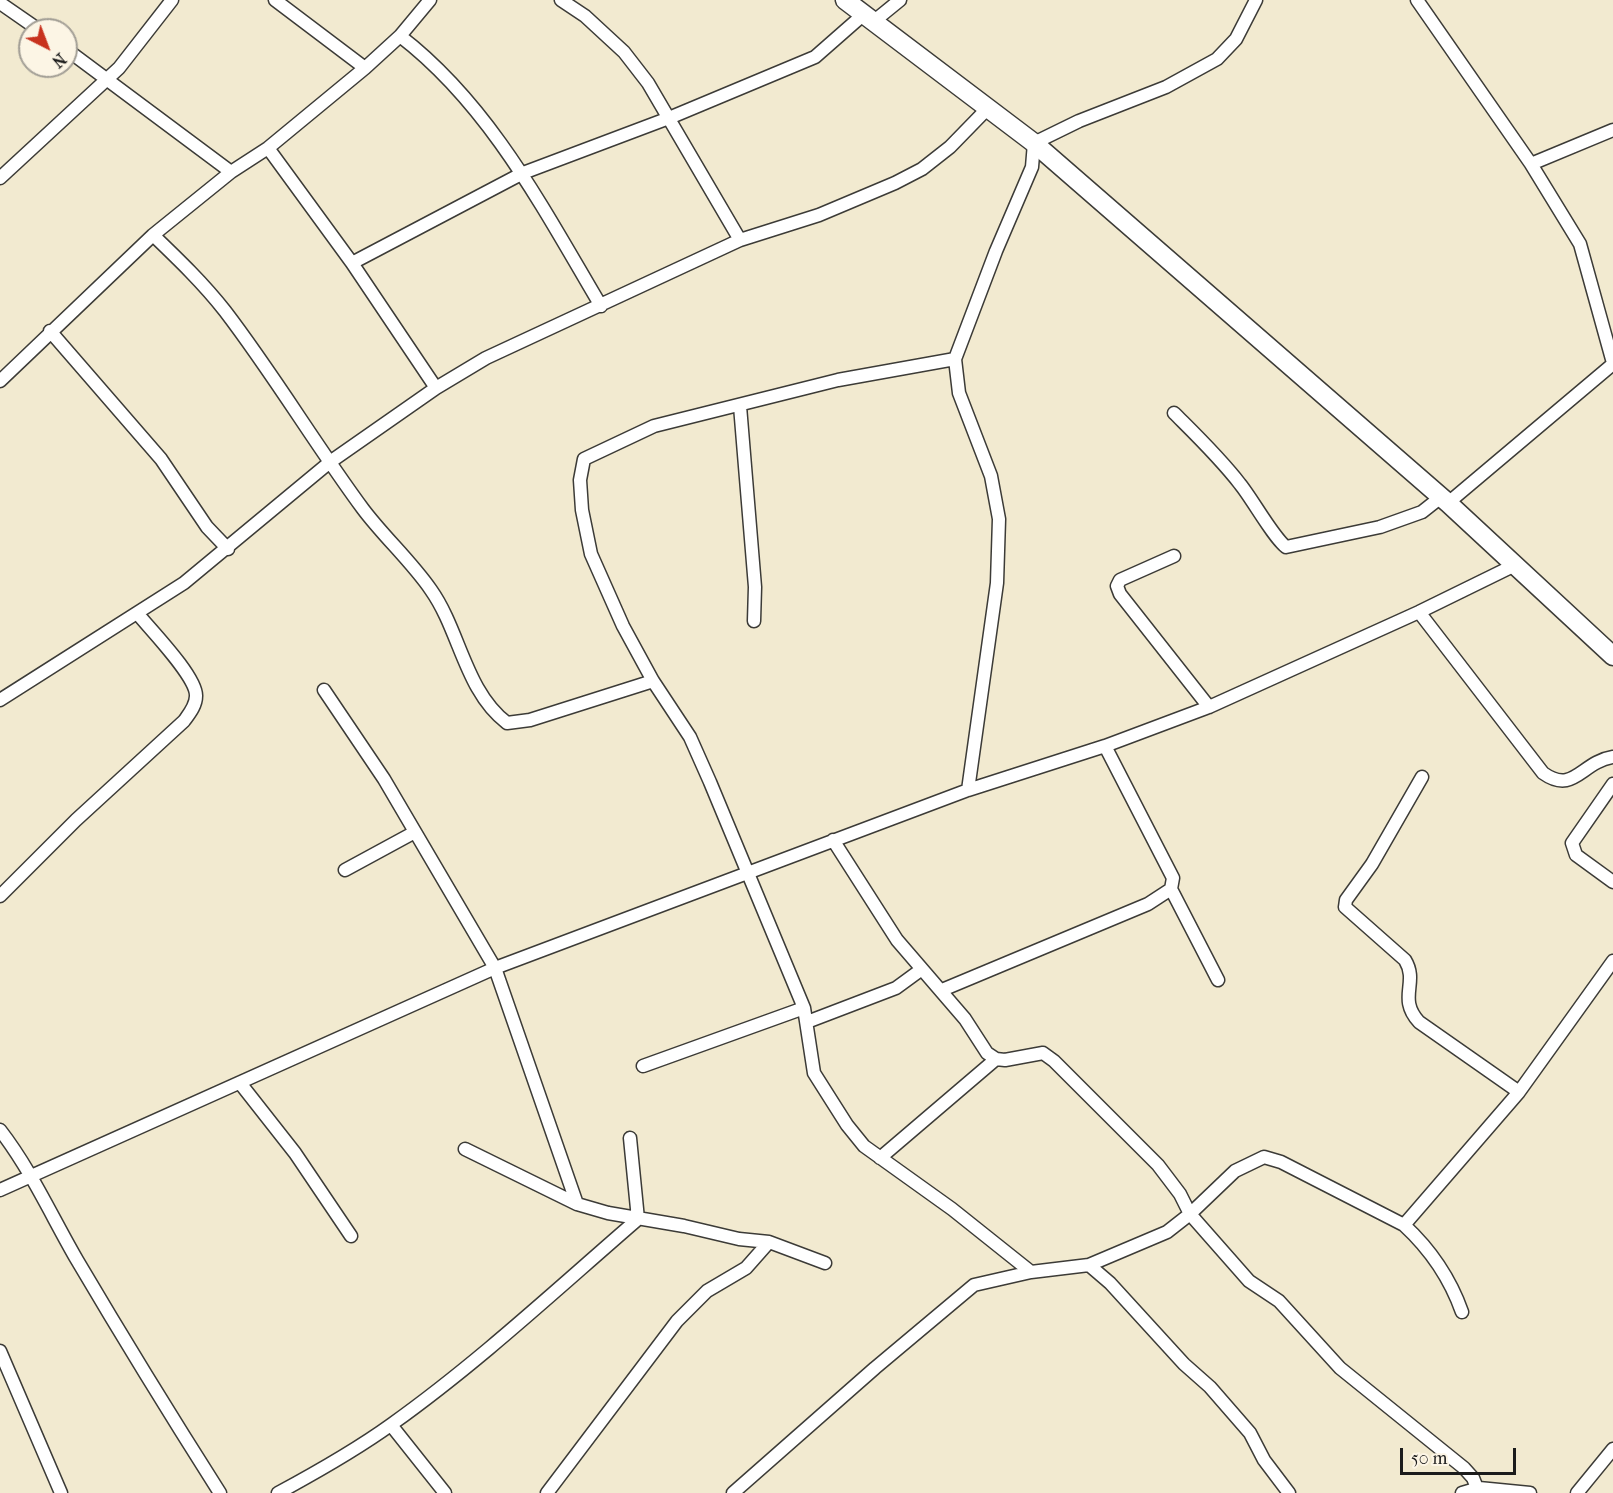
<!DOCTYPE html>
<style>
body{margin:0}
#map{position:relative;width:1613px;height:1493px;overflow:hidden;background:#f2ead0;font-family:"IM FELL French Canon",serif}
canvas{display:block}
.north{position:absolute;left:18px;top:18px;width:60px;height:60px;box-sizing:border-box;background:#fcf5e5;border:2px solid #a29e95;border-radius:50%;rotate:138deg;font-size:16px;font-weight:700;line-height:24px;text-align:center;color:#1c1c1c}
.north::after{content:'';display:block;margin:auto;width:21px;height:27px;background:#c8321e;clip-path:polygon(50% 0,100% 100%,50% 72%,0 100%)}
.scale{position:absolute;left:1400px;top:1448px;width:116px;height:27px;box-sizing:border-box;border:3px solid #1c1c1c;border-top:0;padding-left:8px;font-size:18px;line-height:21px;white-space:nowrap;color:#1c1c1c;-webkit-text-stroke:4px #fcf5e5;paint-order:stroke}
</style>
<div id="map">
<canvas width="1613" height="1493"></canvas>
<div class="north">N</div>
<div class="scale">50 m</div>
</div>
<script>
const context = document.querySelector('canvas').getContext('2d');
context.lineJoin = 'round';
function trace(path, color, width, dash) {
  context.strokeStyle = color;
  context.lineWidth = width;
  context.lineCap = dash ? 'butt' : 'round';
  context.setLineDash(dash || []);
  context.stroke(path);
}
const street = new Path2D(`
 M275 0 365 68
 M561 0 585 16 624 52 648 83 740 240
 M1417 0 1531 164 1580 244 1613 363
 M0 3 39 30
 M873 22 900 0
 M400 36C490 105 544 210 601 306
 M66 49 231 172
 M268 148 352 263 436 388
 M1531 164 1613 130
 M0 178 119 68 172 0
 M153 235C178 259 203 283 225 311 274 375 315 444 363 509 384 537 411 561 431 590 460 631 465 691 507 723L530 720 653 681
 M352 263 523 173 669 118 815 57 864 14
 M50 331 161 459 207 527 228 549
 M955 359 838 380 654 426 584 459 580 480 582 510 591 554 623 626 653 681 690 737 710 782 804 1008 814 1073 847 1125 864 1146 952 1209 1031 1272
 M0 381 153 235 231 172 268 148 365 68 400 36 430 0
 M740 406 755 587 754 621
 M1174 413C1197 436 1220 458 1240 484 1253 500 1273 537 1286 547L1380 527 1422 512 1441 497
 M1448 503 1613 364
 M1174 556 1120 580 1117 586 1120 594 1209 707
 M1419 612 1543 773C1574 795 1581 762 1613 757
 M324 690 384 779 495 968 577 1204
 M0 700 184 583 330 462 436 388 486 358 740 240 819 215 895 183 922 169 950 147 987 109
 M1105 746 1173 878 1171 889 1218 980
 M1422 777 1372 864 1346 900 1345 907 1405 960C1419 983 1397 998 1419 1022L1519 1092
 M1613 784 1572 843 1576 855 1613 882
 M968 790 997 583 999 519 991 476 959 393 955 359 996 251 1032 167 1034 143 1079 121 1166 87 1217 59 1236 39 1256 0
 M833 840 897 940 965 1019 987 1053 996 1059 1005 1060 1043 1053 1054 1061 1158 1165 1180 1194 1190 1214 1249 1281 1279 1301 1340 1368 1464 1468 1473 1478 1479 1493
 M345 870 415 832
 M0 896 76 820 184 721C189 714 196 706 196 696 197 677 150 629 137 613
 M942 990 1148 904 1171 889
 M807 1022 896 988 922 969
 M643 1066 804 1008
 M240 1083 295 1153 351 1236
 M0 1130C31 1170 52 1217 77 1260 123 1338 171 1416 220 1493
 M465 1149 577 1204 608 1213 684 1226 739 1239 769 1242 825 1263
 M880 1158 996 1059
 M0 1190 495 968 968 790 1105 746 1209 707 1419 612 1517 564
 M1404 1225 1519 1092 1613 961
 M1089 1265 1110 1283 1184 1364 1210 1387 1250 1433 1264 1460 1289 1493
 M0 1351 61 1493
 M391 1425 445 1493
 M278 1493C317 1472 356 1450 392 1424 479 1362 558 1288 638 1219L630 1138
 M547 1493 677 1321 707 1291 746 1268 769 1242
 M733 1493 875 1368 974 1285 1031 1272 1089 1265 1167 1232 1190 1214 1235 1171 1264 1157 1281 1162 1404 1225C1431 1250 1450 1278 1462 1312
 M1462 1493 1479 1488 1530 1493
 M1577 1493 1613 1449`);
const secondary = new Path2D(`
 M845 0 1034 143 1448 503 1613 656`);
trace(street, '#3c3b37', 15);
trace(secondary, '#3c3b37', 21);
trace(street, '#fff', 12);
trace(secondary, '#fff', 18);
</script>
